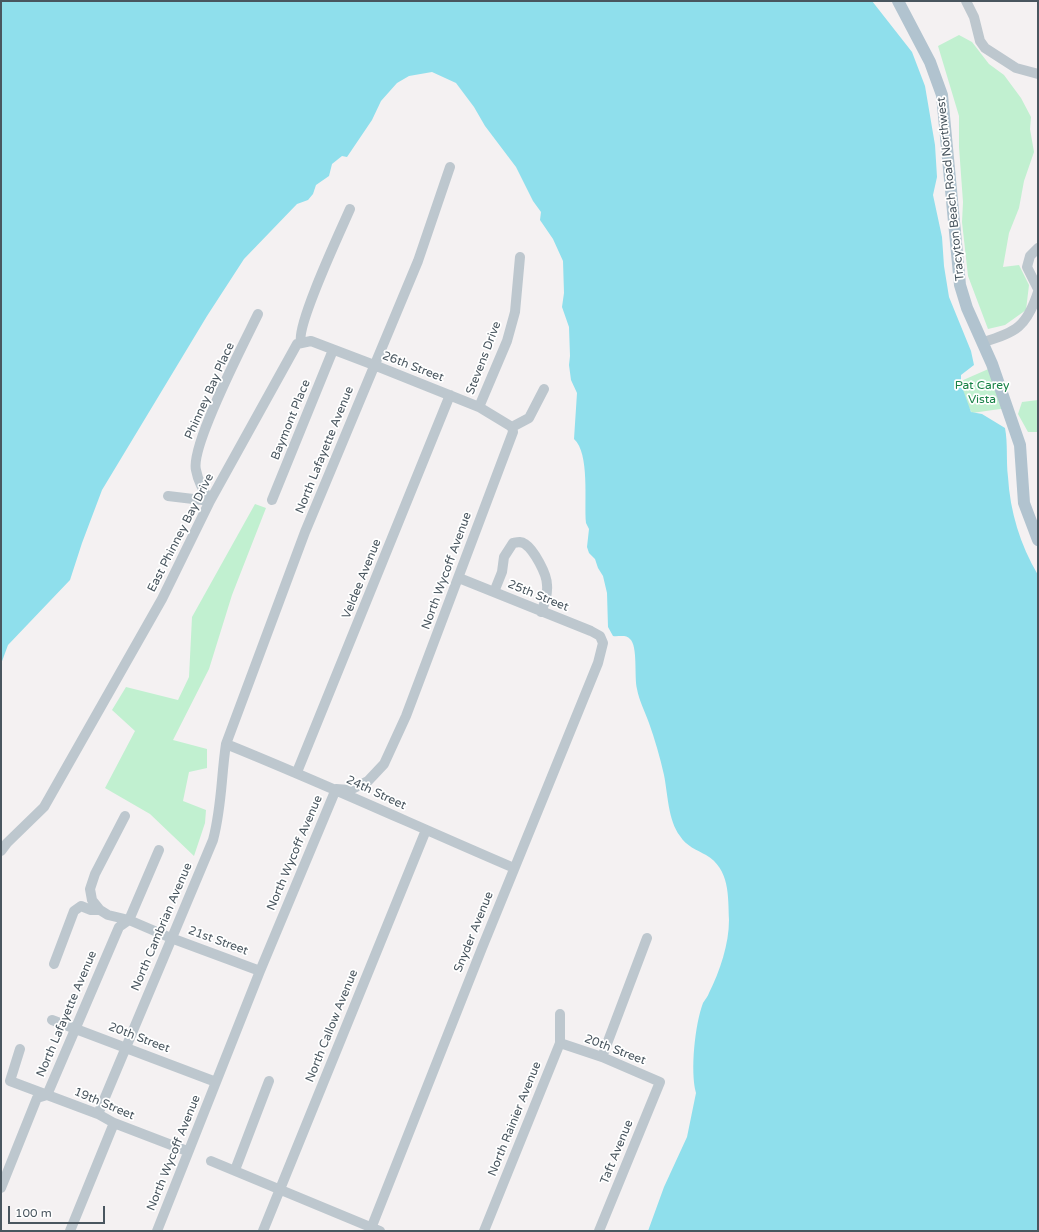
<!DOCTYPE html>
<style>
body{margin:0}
#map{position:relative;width:1039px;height:1232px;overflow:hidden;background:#f4f1f2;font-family:"Varela Round",sans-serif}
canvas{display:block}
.frame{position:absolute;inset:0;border:2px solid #49565f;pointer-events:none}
.scale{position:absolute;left:8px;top:1206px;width:97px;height:18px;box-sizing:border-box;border:2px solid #49565f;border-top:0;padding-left:5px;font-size:12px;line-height:14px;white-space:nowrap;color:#49565f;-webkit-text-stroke:3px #fff;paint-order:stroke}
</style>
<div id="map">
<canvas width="1039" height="1232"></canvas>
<div class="frame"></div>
<div class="scale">100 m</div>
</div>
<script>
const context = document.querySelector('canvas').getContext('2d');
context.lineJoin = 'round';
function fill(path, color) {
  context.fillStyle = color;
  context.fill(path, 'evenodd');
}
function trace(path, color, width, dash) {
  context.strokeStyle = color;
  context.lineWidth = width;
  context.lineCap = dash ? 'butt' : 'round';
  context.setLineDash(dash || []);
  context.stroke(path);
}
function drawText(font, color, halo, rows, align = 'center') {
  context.font = font + ' "Varela Round",sans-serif';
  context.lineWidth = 3.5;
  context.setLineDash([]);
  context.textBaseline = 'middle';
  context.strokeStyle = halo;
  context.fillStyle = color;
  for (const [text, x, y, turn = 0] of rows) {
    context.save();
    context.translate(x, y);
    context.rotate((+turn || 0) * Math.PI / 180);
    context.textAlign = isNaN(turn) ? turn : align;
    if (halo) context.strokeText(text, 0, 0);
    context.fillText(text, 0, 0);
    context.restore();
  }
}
fill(new Path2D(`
 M959 35 972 42 989 64 1004 75 1021 98 1031 117 1030 129 1034 152 1024 181 1019 208 1009 233 1003 267 1019 265 1029 285 1026 310 1005 325 988 329 968 276 962 222 963 202 959 147V116L938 46Z
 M993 367 1007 408 972 413 965 401 961 381Z
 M1038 400V432H1028L1018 414 1022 402Z
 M255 504 266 508 232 595 209 669 173 740 207 749V768L189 772 183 801 206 810 205 823 194 856 150 814 105 788 135 731 112 710 126 687 178 700 189 677 192 617Z`), '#c1f0d0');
fill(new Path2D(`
 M1 1H872L912 52 925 86 935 145 937 177 933 195 942 237 944 266 949 297 971 351 974 365 961 375V384L971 412 982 414 1005 428C1008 444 1006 460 1008 477 1010 511 1020 545 1038 575V1231H648L664 1187 687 1137 696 1093C690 1071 695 1024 703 1003 705 1000 708 996 709 993 720 971 729 944 729 920 728 896 730 869 706 855 697 850 686 846 680 836 668 820 668 795 664 775 660 757 655 740 649 723 645 712 639 700 637 689 634 676 638 646 630 639 626 634 618 637 613 636L608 627 607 593 603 576 598 568 595 559 589 553 587 547 589 529 586 523C584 502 590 453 574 439L577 393 571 380 569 365 570 356 569 327 562 307 564 293 563 261 553 239 540 220 541 212 533 201 516 167 485 126 474 107 456 83 432 72 409 76 397 83 381 101 372 120 347 157 342 156 332 164 329 176 316 185 313 194 308 200 297 204 244 259 207 316 102 490 82 543 70 580 8 645 1 664Z`), '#8fdfec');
trace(new Path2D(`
 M966 1 974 17 980 41 985 48 1016 68 1038 74
 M1038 248 1030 256 1027 267 1038 289
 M301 342C296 325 341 230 350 209
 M983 342C1016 333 1027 326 1038 292
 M479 407 507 341 515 312 520 257
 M512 427 529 418 544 389
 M168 496 210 501
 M272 500 333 350
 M210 501C204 492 198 481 196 470 190 446 245 341 258 314
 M494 592 502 572 504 557 513 543C518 542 521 541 525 544 534 550 547 574 547 585 548 595 545 603 541 612
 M226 744C323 783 418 827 514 868
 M297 772 450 395
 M336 789 350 790 368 781 384 764 406 716 513 432 512 427
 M125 816 95 874 90 889 92 900 100 910 108 915 129 920 171 938 260 971
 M1 851 7 843 44 807 162 599 210 501 297 344 311 341 374 365 479 407 512 427
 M54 964 74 911 81 906 91 910H100
 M52 1020 216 1082
 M560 1043 602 1057 660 1082 599 1231
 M20 1049 10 1081 98 1114 114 1123 187 1151
 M602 1057 647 938
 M98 1114 213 840C222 806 221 777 226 744L305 532 418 261 450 167
 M211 1161 380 1231
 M235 1170 269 1081
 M1 1188 37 1098 47 1095 119 927 129 920 159 850
 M70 1231 114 1123
 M157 1231 260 971 336 789
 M263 1231 426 830
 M370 1231 482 948 598 663 603 643 600 636 591 631 459 578
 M484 1231 560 1043V1014`), '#bdc7ce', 10);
trace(new Path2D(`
 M898 1 930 62 942 95 960 285 967 308 992 364 1020 445 1024 503 1038 540`), '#b1c3cf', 12);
drawText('12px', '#49565f', '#fff', [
 ["Tracyton Beach Road Northwest",951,189,-96],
 ["Stevens Drive",484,358,-69],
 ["26th Street",413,367,21],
 ["Phinney Bay Place",210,391,-66],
 ["Baymont Place",291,420,-68],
 ["North Lafayette Avenue",325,450,-68],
 ["East Phinney Bay Drive",181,533,-63],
 ["North Wycoff Avenue",447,571,-70],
 ["Veldee Avenue",362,579,-68],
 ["25th Street",538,596,22],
 ["24th Street",376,793,25],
 ["North Wycoff Avenue",295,853,-67],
 ["North Cambrian Avenue",162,927,-67],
 ["Snyder Avenue",474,932,-68],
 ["21st Street",218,941,20],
 ["North Lafayette Avenue",67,1014,-67],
 ["North Callow Avenue",332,1026,-68],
 ["20th Street",139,1038,21],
 ["20th Street",615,1050,21],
 ["19th Street",104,1104,23],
 ["North Rainier Avenue",515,1119,-68],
 ["Taft Avenue",617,1152,-68],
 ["North Wycoff Avenue",174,1153,-68]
]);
drawText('12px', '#188246', '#fff', [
 ["Pat Carey",982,386],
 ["Vista",982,400]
]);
</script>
